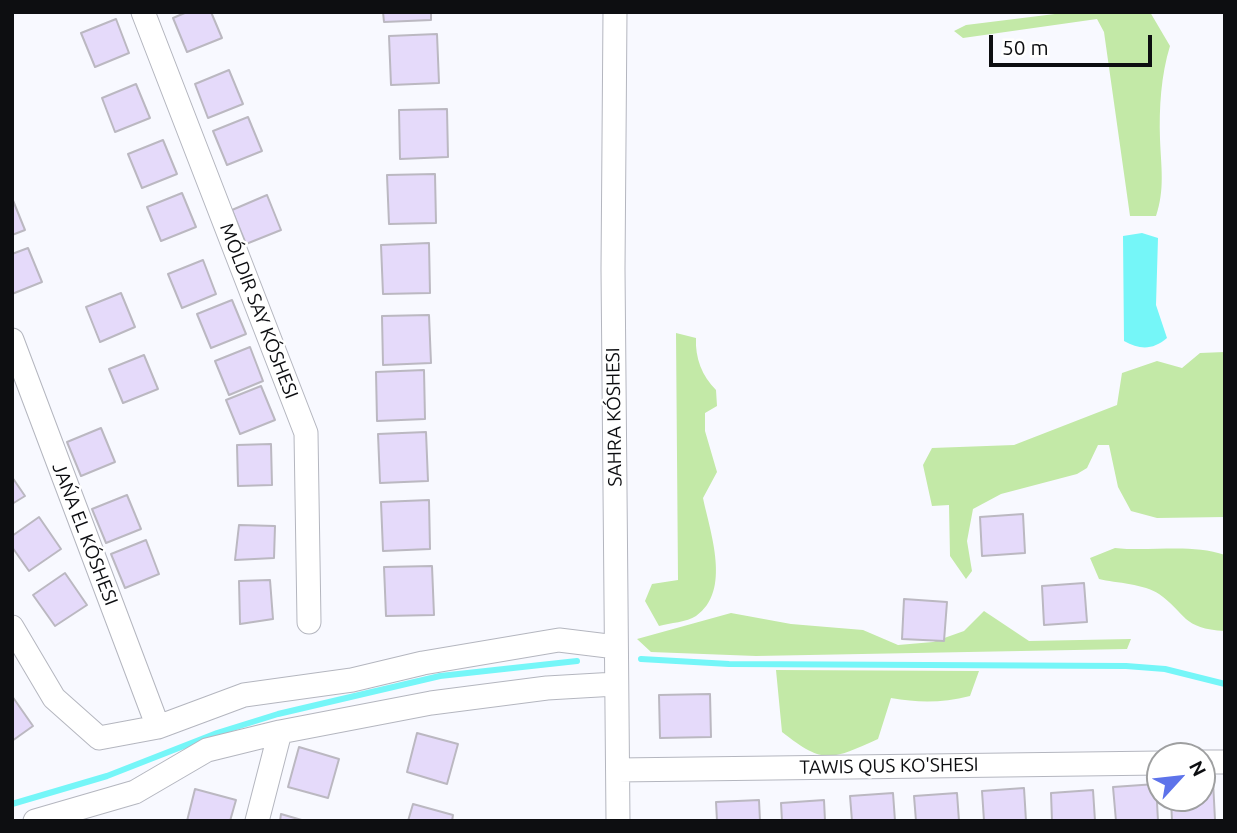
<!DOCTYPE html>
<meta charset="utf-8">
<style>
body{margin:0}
#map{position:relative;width:1237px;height:833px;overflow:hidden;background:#f8f9ff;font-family:Ubuntu,sans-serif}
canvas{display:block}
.frame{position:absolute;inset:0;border:14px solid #0d0e11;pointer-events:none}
.north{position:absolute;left:1146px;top:742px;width:70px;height:70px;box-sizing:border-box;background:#fff;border:2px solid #9e9fa0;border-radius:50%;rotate:63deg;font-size:19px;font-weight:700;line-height:28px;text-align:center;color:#0d0e11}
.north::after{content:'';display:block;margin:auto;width:24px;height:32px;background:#5d73ea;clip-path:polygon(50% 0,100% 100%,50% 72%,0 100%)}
.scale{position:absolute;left:989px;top:35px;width:163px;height:32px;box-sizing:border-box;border:4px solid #0d0e11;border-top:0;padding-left:9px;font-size:21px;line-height:24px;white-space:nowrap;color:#0d0e11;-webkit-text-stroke:5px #fff;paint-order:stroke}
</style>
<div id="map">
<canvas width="1237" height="833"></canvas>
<div class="frame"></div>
<div class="north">N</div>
<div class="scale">50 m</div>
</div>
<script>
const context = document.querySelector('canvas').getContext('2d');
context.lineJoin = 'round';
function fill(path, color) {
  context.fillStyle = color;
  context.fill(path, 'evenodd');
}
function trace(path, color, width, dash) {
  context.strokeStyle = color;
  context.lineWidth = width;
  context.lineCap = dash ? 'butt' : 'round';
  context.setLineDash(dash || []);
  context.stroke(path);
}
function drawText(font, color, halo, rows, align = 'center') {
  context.font = font + ' Ubuntu,sans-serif';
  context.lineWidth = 5;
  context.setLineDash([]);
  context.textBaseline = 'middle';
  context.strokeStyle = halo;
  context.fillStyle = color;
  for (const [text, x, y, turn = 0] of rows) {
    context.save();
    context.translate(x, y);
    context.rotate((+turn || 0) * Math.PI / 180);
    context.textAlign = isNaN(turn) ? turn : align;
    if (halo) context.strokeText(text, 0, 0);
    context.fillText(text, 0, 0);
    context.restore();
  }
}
fill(new Path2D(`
 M1071 12H1150L1170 46C1161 75 1159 108 1160 139 1161 167 1165 189 1156 216H1130L1104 32 1097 19 963 38 954 31 966 25Z
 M676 333 696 338C695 358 702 376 716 390L717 406 705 413V431L717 472 703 498C710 532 732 591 696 616 687 622 670 623 659 626L645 601 652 584 678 580Z
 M1225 352V517L1157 518 1131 511 1118 487 1109 445H1098L1087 468 1077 474 1001 494 973 509 967 541 972 571 966 579 950 556 949 505 932 506 923 465 932 448 1014 445 1117 405 1122 373 1157 361 1182 368 1200 353Z
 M1115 548C1151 552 1190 543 1225 555V631C1182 629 1186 613 1159 594 1145 584 1116 583 1099 579L1090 558Z
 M984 611 1029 641 1131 639 1127 649 756 656 651 652 637 639 731 613 791 624 863 630 898 645 933 642 964 631Z
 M776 670 979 671 970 696C942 703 919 703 891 698L878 739C831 760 824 765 782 732Z`), '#c3e9a7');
fill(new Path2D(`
 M1142 233 1158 238 1156 305 1167 338C1153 350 1140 350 1124 341L1123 236Z`), '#75f6f8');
trace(new Path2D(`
 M641 659 729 664 1126 666 1165 669 1225 684
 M12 804 107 776 217 733 278 714 440 676 577 661`), '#75f6f8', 6);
const building = new Path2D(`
 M187 12H211L222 38 187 52 173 18Z
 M383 12H431V20L384 22Z
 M116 19 129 53 95 67 81 33Z
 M437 34 439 83 391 85 389 36Z
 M229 70 243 104 208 118 195 84Z
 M136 84 150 118 115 132 102 98Z
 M447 109 448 157 400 159 399 110Z
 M248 117 262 151 227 165 213 131Z
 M163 140 177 174 142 188 128 154Z
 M435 174 436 223 389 224 387 175Z
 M182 193 196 227 161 241 147 207Z
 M267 195 281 230 246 244 232 210Z
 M12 198 25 230 12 235Z
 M429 243 430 293 383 294 381 245Z
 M28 248 42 282 12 294V254Z
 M203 260 216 294 182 308 168 274Z
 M121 293 135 327 100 342 86 307Z
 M232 300 246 334 211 348 197 314Z
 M429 315 431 363 383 365 382 316Z
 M250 347 263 381 229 395 215 361Z
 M144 355 158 389 123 403 109 369Z
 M424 370 425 419 377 421 376 372Z
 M261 386 275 420 240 434 226 400Z
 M101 428 115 462 81 476 67 442Z
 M426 432 428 481 380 483 378 434Z
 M271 444 272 485 238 486 237 445Z
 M12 477 25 496 12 504Z
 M127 495 141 529 106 543 92 509Z
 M429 500 430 549 383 551 381 502Z
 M1023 514 1025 553 982 556 980 517Z
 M39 517 61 549 29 571 12 547V536Z
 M239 525 275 526 274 558 235 560Z
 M146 540 159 574 125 588 111 554Z
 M432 566 434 615 386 616 384 567Z
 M65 573 87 605 55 626 33 595Z
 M270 580 273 619 240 624 239 581Z
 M1084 583 1087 622 1044 625 1042 586Z
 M904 599 947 602 944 641 902 639Z
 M710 694 711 737 660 738 659 695Z
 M12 696 33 726 12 741Z
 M417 733 458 744 447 784 407 772Z
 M299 747 339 759 328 798 288 787Z
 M1213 781 1215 820 1172 821 1171 798H1202V782Z
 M1156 784 1158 821H1116L1113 787Z
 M1024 788 1026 821H984L982 791Z
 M195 789 236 800 230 821H187Z
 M1093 790 1095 821H1052L1051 793Z
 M893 793 895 821H852L850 796Z
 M957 793 959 821H916L914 796Z
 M759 800 760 821H717L716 802Z
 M824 800 825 821H782L781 803Z
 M413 804 453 815 452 821H408Z
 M281 814 305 821H280Z`);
fill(building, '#e5dafa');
trace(building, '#bbb8c1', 2);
const minor = new Path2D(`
 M143 12 306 433 309 622
 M615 12 613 269 618 821
 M12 340 158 727
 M12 627 54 698 99 738 158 727 244 695 352 680 423 663 559 640 616 647
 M1202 762H1225
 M618 770 1160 763
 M35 821 135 792 207 750 280 732 431 703 547 688 616 684
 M257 821 280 732`);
trace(minor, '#b4b6bf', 25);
trace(minor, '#fff', 23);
drawText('19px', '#0d0e11', '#fff', [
 ["MÓLDIR SAY KÓSHESI",259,311,69],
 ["SAHRA KÓSHESI",614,417,-91],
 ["JAŃA EL KÓSHESI",85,534,69],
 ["TAWIS QUS KO'SHESI",889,766,-1]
]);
</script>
